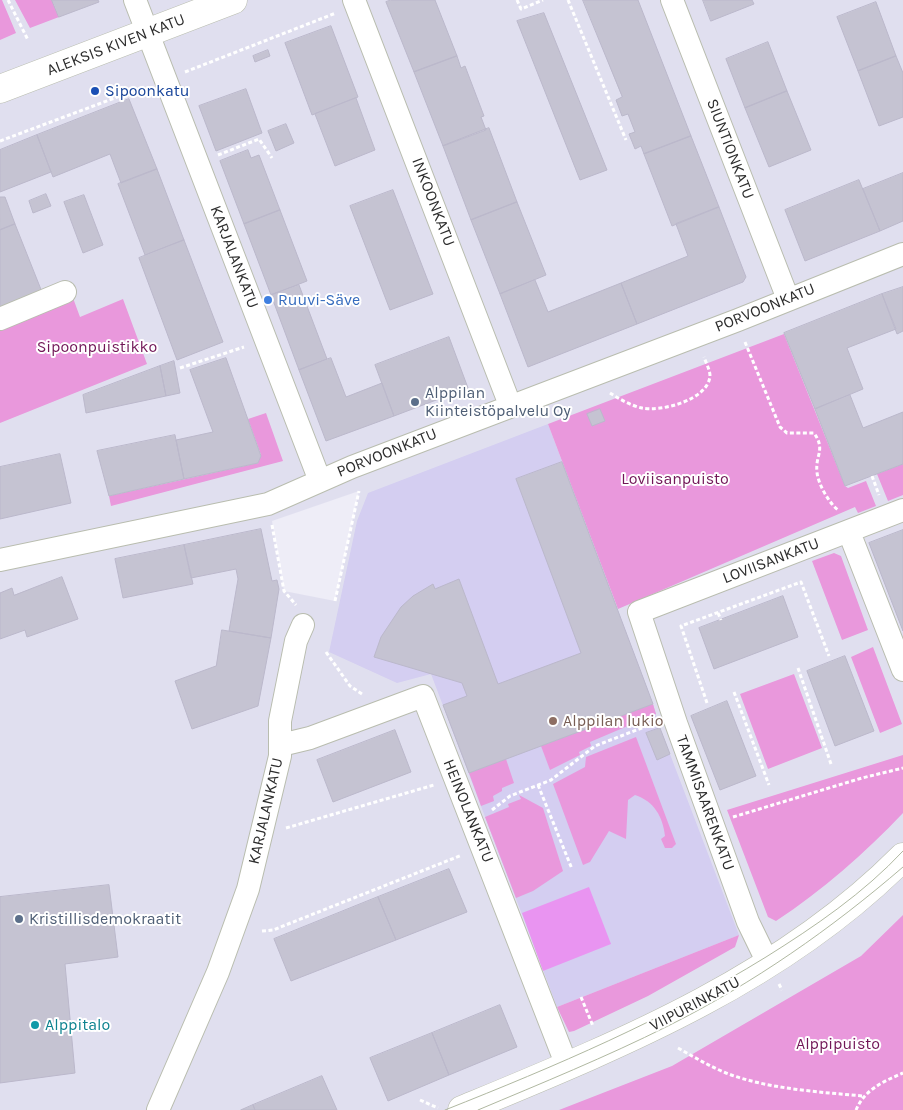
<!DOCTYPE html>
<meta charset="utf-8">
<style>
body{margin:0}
canvas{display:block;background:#e0dfef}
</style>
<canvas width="903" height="1110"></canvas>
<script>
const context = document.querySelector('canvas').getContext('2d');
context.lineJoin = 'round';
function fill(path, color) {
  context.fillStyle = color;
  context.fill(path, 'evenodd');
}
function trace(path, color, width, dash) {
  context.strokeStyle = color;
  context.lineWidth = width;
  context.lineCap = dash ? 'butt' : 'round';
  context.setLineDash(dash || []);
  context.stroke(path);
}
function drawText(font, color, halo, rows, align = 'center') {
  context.font = font + ' Karla,sans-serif';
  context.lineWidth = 4;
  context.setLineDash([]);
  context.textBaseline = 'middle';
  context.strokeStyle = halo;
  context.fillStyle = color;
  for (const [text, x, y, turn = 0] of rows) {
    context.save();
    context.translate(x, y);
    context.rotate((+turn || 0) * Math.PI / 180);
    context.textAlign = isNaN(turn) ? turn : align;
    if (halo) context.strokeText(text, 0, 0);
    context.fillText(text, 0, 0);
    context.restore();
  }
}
fill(new Path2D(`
 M548 424 653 704 660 728 739 935 557 1007 431 674 397 683 329 652 357 521 368 493Z`), '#d4cef1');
fill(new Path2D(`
 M0 0H2L16 33 0 40Z
 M15 0H52L59 17 30 28Z
 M73 298 80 317 123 299 147 364 0 423V325Z
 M784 334 845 486 848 488 866 481 876 506 858 513 855 507 618 609 548 424Z
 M266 413 283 461 111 506 109 496 258 463 261 455 248 419Z
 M903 464V495L888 501 877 474Z
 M834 553 841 556 868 630 842 640 812 561Z
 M873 647 902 724 880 733 851 657Z
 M794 674 822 748 768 769 740 694Z
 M653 704 656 714 590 742 591 746 579 752 580 755 550 770 541 746Z
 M636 737 676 844 672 848H665L661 839 665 836C663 817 654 801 635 795L628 800 626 839 609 831 590 862 583 865 553 784 585 767 586 757Z
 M903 755V813C864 854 823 890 776 921L768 917 727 810Z
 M506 759 514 783 502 788V791L493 796 494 801 481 806 469 773Z
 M519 795 543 808 563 871 533 891 516 898 485 817 509 807 508 804 521 799Z
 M903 915V1110H559L672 1066 861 956Z
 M739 935 735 947 648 996 574 1031 569 1032 557 1007Z`), '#e998dc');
fill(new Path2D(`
 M589 887 611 944 543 971 522 913Z`), '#e994f1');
fill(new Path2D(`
 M359 491 335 601 284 591 272 521Z`), '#eeedf7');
const building = new Path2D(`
 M52 0H98L99 2 59 17Z
 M391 0H435L457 56 414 72 386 2Z
 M583 0H638L691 136 644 154 641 146 635 149 629 134 635 132 628 114 622 116 616 100 622 97Z
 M703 0H752L754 4 711 21Z
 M876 2 896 56 858 71 837 17Z
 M544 13 607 170 580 180 517 21Z
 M331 26 358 97 312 115 285 43Z
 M768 42 787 91 745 108 726 59Z
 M268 50 270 56 255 62 253 56Z
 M457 56 461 68 465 66 484 116 481 117 486 130 443 146 414 72Z
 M896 56 903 73V117L879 126 858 71Z
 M246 89 262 133 216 151 199 106Z
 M787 91 811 150 769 167 745 108Z
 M356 98 375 150 335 166 315 114Z
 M129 99 157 169 121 183 110 154 53 177 37 135Z
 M286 124 294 143 276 151 268 131Z
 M489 128 517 202 471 220 443 146Z
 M37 135 51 172 0 192V150Z
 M691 136 719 207 672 226 644 154Z
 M248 150 251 158 259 155 280 210 244 224 220 161Z
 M157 169 184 240 145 255 118 184Z
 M903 173V221L880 231 863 189Z
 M859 180 880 231 805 261 785 210Z
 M393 190 433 294 390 310 350 206Z
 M46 194 51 206 33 213 29 201Z
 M84 195 103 245 83 253 64 202Z
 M0 197H5L15 224 0 230Z
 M517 202 546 275 500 294 471 220Z
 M719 207 746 277 743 282 637 324 621 283 688 256 676 224Z
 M280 210 307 281 271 295 244 224Z
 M15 224 42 292 0 308V230Z
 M184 240 223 342 177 360 139 258Z
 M535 280 548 312 621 283 637 324 528 367 500 294Z
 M299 285 327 359 299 370 271 295Z
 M903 287V331L897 334 882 294Z
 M882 294 896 329 847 348 863 389 815 409 784 333Z
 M449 337 468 388 394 416 375 365Z
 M226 358 261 456 258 463 184 479 176 440 213 432 190 370Z
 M331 358 346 397 382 383 394 416 326 441 299 370Z
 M174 361 180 393 166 396 160 366Z
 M160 366 166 396 86 413 83 395Z
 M850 395 863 428 903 412V464L845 486 815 409Z
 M600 409 605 421 592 426 587 414Z
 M175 435 184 479 109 496 97 451Z
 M60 454 71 503 0 519V467Z
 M562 462 653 704 469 773 443 705 467 696 462 683 374 657 381 637 401 607 413 596 433 584 435 589 459 579 498 684 581 653 516 479Z
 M261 529 272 581 277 580 279 589 271 638 229 631 238 579 236 569 191 578 184 545Z
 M903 530V631L869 543Z
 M184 545 193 584 123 598 115 559Z
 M62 577 78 619 27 637 25 630 0 639V593L12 588 14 595Z
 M783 596 798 637 714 669 699 628Z
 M222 630 271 638 258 706 192 729 175 681 216 666Z
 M845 656 874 731 835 746 807 671Z
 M727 701 756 776 720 790 691 716Z
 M660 728 670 754 657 760 646 733Z
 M395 730 411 772 333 802 317 760Z
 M449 869 467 912 396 940 378 897Z
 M109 885 118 957 65 964 75 1073 0 1083V897Z
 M378 897 396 940 291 981 274 939Z
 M500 1005 517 1047 449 1075 432 1033Z
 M432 1033 449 1075 388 1101 370 1058Z
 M322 1076 337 1110H255L253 1105Z
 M253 1105 255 1110H241Z`);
fill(building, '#c5c3d2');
trace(building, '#bbb8cb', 1);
const street = new Path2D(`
 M135 0 320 481
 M354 0 510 405
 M672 0 788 299
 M0 319 65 292
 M849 532 903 670
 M0 560 268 504 352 467 738 320 903 254
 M281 745 310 738 423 696 567 1066
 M768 963 748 922 676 723 639 612 903 510
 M158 1110 218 972 248 889 280 756V721L296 641 303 625`);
const secondary = new Path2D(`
 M0 89 233 0
 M462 1110C619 1045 781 980 903 857`);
trace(street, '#b9bdaf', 24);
trace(secondary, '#b9bdaf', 29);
trace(new Path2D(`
 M8 0 28 40
 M517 0 521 9 543 0
 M568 0 626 140
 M185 72 336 13
 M0 141 144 87
 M218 155 259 139 272 158
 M745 342 780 427 787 433H814C826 450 815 455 817 472 818 484 829 503 838 510
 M180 368 244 347
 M610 393C619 399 632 406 642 408 661 412 708 400 710 376 710 370 706 363 704 357
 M872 476 879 495
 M272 525 284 591 296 605
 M335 601 359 491
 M718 613 721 620
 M326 652 350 686 362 694
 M798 668 831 764
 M734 692 769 785
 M707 703 681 626 801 582 829 656
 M538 785 572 869
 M492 810 510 796 551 780 595 746 652 724
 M733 817 862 778 903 768
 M286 828 434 785
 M262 931 273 930 462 855
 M779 984 782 990
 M581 997 593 1026
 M678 1048C694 1057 709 1066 726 1073 767 1089 820 1092 863 1096
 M420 1100 438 1108
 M856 1110C864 1090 884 1081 903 1073`), '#fff', 3, [4, 2.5]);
trace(street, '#fff', 22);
trace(secondary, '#fff', 28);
trace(new Path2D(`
 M445 1110C556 1066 664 1020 766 957 814 927 864 893 903 851
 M478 1110C542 1083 606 1057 668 1026 754 983 831 929 903 867`), '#b0b8a1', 1);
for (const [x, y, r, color] of [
 [95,91,5,"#1a4fb4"],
 [268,300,5,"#3f7fe0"],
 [415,402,5,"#5c6f8a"],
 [553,721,5,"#8d6e63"],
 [19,919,5,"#5c6f8a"],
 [35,1025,5,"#0f9aa8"]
]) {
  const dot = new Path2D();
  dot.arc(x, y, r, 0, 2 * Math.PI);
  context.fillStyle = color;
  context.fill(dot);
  trace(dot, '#fff', 2);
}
drawText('16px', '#2d2d2d', '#fff', [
 ["ALEKSIS KIVEN KATU",116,45,-21],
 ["SIUNTIONKATU",730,149,69],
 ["INKOONKATU",433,202,69],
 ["KARJALANKATU",234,257,69],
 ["PORVOONKATU",765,308,-22],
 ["PORVOONKATU",387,453,-22],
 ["LOVIISANKATU",771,561,-21],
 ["TAMMISAARENKATU",705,803,70],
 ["KARJALANKATU",266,811,-77],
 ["HEINOLANKATU",468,811,68],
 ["VIIPURINKATU",695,1004,-28]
]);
drawText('16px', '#164399', '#fff', [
 ["Sipoonkatu",105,91]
], 'left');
drawText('16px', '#366cbe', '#fff', [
 ["Ruuvi-Säve",278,300]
], 'left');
drawText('16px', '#711657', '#fff', [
 ["Sipoonpuistikko",97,347],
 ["Loviisanpuisto",675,479],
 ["Alppipuisto",838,1044]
]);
drawText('16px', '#4e5e75', '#fff', [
 ["Alppilan",425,393],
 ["Kiinteistöpalvelu Oy",425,411],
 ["Kristillisdemokraatit",29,919]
], 'left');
drawText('16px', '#785e54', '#fff', [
 ["Alppilan lukio",563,721]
], 'left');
drawText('16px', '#0d838f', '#fff', [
 ["Alppitalo",45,1025]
], 'left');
</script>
